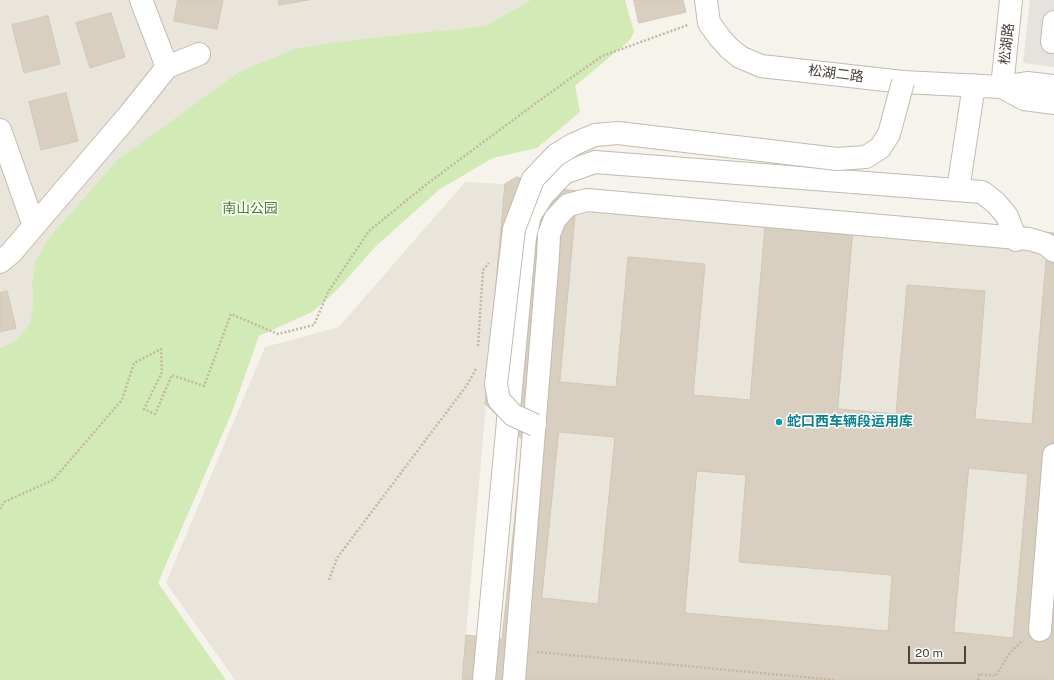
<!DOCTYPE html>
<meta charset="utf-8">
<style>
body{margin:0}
#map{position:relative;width:1054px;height:680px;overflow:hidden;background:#f6f3ec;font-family:"Public Sans",sans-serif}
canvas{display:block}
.scale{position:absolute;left:908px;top:646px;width:58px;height:18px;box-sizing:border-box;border:2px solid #4b4439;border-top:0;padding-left:5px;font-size:12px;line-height:14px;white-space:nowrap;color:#4b4439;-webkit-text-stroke:3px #fff;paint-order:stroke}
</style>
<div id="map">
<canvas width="1054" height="680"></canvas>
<div class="scale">20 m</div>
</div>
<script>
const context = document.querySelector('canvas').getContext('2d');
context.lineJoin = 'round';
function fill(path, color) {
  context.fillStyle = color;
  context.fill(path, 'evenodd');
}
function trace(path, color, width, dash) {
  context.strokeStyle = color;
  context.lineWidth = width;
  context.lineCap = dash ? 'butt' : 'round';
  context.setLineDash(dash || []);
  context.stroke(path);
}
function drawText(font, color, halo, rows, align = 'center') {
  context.font = font + ' "Public Sans","Noto Sans SC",sans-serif';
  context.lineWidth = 3;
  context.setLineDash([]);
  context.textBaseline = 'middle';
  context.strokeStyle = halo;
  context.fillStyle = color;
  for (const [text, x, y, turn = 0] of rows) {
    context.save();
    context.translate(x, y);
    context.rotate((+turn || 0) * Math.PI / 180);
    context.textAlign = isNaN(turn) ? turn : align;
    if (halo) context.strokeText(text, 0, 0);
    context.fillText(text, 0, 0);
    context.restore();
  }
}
fill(new Path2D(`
 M0 0H531L485 26 371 38 239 72 117 160 47 240 35 262 32 285 33 305 30 323 17 340 0 348Z
 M465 182 505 184 1054 233V680L502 639 523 441 486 404 462 680H235L166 583 265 347 339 327Z`), '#eae5da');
fill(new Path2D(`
 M1030 0H1054V67L1023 63Z`), '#e6e2dd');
fill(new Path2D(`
 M531 0H625L634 32 630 40 575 86 580 112 537 148 493 158 440 189 375 247 337 290 312 312 259 336 232 412 158 583 226 680H0V348L17 340 30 323 33 305 32 285 35 262 47 240 117 160 239 72 297 48 371 38 485 26Z`), '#d2eab5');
const building = new Path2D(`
 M178 0H223L217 29 174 21Z
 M279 0H309L279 5Z
 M634 0H683L686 12 639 23Z
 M111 13 125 57 90 68 76 23Z
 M48 16 60 64 24 73 12 25Z
 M66 93 78 141 41 150 29 102Z
 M517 177 557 189 1054 233V680H462L466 635 502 639 523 440 485 404 505 184Z
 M576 208 765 226 750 400 693 395 705 264 628 257 616 387 560 382Z
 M853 232 1047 250 1032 424 975 419 985 291 907 285 896 414 838 409Z
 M7 291 16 328 0 332V293Z
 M559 432 615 437 598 604 542 598Z
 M969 468 1028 474 1013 638 954 632Z
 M697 471 746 475 739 562 892 575 888 631 685 613Z`);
fill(building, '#d8cfc1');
trace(building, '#d3c7b4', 1);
const minor = new Path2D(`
 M141 0 167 67
 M706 0 709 23 720 38 729 48 740 57 761 66 903 82 1002 87 1027 83 1054 86
 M1052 42 1054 22
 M1002 87 1011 0
 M1002 87 1024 99 1054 103
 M0 130 34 226
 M958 190 974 85
 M0 262 11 253 34 226 128 116 167 67 199 54
 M1040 630 1054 455
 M484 680 525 237 530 215 543 195 564 173 595 162 982 192 996 203 1007 216 1016 240
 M514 680 548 256 549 234 555 219 568 205 587 200 1029 239 1046 244 1054 251`);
trace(minor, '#c2bbae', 24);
trace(new Path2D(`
 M478 346 483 270 489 263
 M0 509 4 502 53 480 122 400 134 363 161 349 162 372 144 409 155 414 172 375 204 386 231 314 278 334 314 325 328 292 369 231 428 183 536 103 602 56 688 25
 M329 580 337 558 467 385 476 369
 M537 652 835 680
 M978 680 979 674 996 676 1009 654 1023 640`), '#c4b79f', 2.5, [2, 2]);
trace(minor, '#fff', 22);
const minorBridge = new Path2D(`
 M535 425 513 415 499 400 496 384 514 229 533 179 556 155 574 144 595 135 618 133 837 159 866 157 880 148 889 134 903 82`);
trace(minorBridge, '#c2bbae', 24, []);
trace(minorBridge, '#fff', 22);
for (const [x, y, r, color] of [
 [779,422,4,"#0f9aa8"]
]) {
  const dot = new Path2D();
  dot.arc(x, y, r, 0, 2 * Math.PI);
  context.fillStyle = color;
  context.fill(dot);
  trace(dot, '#fff', 1.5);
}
drawText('14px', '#4b4439', '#fff', [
 ["松湖路",1007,44,-84],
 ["松湖二路",836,74,7]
]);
drawText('14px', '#4a7f2a', '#fff', [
 ["南山公园",250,209]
]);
drawText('bold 14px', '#0d838f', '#fff', [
 ["蛇口西车辆段运用库",787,422]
], 'left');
</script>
